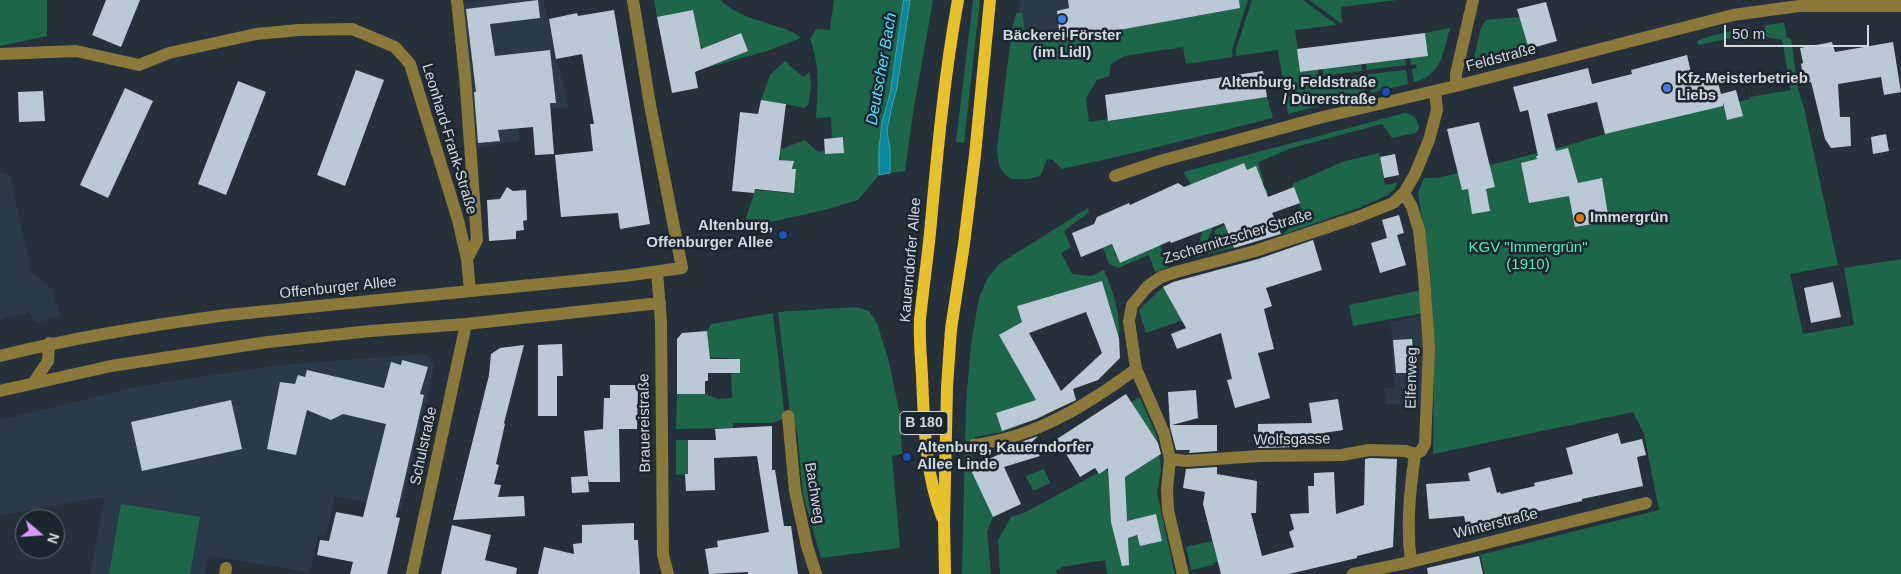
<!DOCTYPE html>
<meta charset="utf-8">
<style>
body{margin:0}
#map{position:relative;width:1901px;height:574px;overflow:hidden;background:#26303b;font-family:Helvetica,sans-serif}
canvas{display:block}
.north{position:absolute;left:15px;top:509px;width:50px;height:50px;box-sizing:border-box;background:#1c2630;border:1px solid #656e76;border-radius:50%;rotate:108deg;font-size:14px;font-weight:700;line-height:20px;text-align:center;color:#d2d9e0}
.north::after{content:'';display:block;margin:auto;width:18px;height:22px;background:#d99af7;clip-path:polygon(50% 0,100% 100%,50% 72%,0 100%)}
.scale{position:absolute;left:1724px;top:25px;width:145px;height:22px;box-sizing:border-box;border:2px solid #d2d9e0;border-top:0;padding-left:6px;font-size:15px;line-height:18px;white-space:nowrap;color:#d2d9e0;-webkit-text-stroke:4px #1c2630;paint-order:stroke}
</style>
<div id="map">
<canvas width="1901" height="574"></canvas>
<div class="north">N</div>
<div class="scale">50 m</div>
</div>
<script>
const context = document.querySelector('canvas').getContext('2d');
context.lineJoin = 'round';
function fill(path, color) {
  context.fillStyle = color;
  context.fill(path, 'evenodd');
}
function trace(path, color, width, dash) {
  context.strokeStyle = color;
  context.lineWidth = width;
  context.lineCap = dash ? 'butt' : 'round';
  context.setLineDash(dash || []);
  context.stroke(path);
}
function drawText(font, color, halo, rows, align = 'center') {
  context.font = font + ' Helvetica,sans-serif';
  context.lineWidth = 5;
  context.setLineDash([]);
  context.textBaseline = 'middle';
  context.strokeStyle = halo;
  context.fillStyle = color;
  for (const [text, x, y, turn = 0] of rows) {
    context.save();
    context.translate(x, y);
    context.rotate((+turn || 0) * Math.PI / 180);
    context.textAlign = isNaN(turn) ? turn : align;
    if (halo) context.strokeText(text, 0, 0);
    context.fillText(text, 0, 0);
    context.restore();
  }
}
fill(new Path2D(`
 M488 0H543L569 107 519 112V141L477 147 463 4Z
 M1020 0H1241L1237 15 1026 55 1015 41Z
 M0 172 10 175 31 271 52 289 60 316 36 323 29 312 0 320Z
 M1423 315V405L1386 404 1384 389 1394 387 1391 322Z
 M424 354 430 358 434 366 401 510 335 496 326 536 318 534 310 572 209 556 205 574H90L105 497 0 515V420L140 386 281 365Z`), '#2b3a49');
fill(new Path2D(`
 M0 0H47V36L0 46Z
 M654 0H720C735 14 754 19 773 25 783 29 793 30 801 38L770 50 706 68 702 45 690 47 657 17ZM740 33 748 51 717 63 710 45Z
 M834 0H904L890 94 882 122 879 149V175L858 200 828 209 762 224 744 225 755 190 789 193 794 191 796 170 792 169 794 161 781 160 779 150 805 140 818 152 825 151V154L844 152V137L832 138 831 117 816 118C818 89 820 66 810 39L816 29 830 30Z
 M910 0H933L913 113 905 171 890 173V149L887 131 891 110 897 87Z
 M973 0H980L964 143 956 142Z
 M1222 0H1248L1232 50 1233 57 1186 64 1183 47 1124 56 1111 64 1109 76 1097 80 1086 98 1089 122 1108 119 1109 121 1267 97 1273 118 1142 151 1062 169 1053 160 1047 159 1041 175 1029 179H1012C999 173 998 162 997 149L1012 30 1016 13H1022L1027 43 1077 37 1224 11Z
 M1252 0H1303L1337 25 1295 30 1300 72 1318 70 1319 81 1363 75 1366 94 1288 114 1278 50 1236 56V49Z
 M1309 0H1397L1341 7 1342 24Z
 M1521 17 1530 53C1516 57 1484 71 1473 61L1481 28 1486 20Z
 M1784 23 1787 38 1791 39 1798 89 1804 108 1838 265 1790 274 1803 334 1854 325 1844 268 1901 259V574H1485L1480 555 1659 510 1644 434 1633 412 1433 454 1434 352 1430 269 1418 193 1424 178H1437L1458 173 1566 146 1605 134 1750 99 1748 85 1750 97 1791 90 1782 40 1765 37 1764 31 1766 25Z
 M1749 27 1746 35 1698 45 1697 41 1710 36Z
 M1450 28C1443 52 1442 75 1414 82L1412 69 1417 68 1416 64 1411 65 1410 58 1428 56 1425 33Z
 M1405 59 1406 65 1367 70 1366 64Z
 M785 61 803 77 810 72 811 88 808 105 804 108 786 104 761 100 770 75Z
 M1361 65 1362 71 1323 76V69Z
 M1406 70 1408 84 1371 93 1368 74Z
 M1405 113C1415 115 1418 120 1419 128L1416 133 1392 138 1382 124 1292 148 1258 162 1264 182 1253 186 1244 163 1191 184 1183 172Z
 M1379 153 1385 185 1397 183 1394 190 1388 195 1361 207 1282 235 1303 215 1292 184 1345 161Z
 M1266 188 1268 194 1217 216 1202 256 1196 257 1192 246 1201 241 1200 238 1209 215 1212 211Z
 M1088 208 1089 212 1064 231 1071 247 1061 253 1072 274 1091 276 1104 270C1113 291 1121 315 1119 338L1102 281 1017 306 1022 322 1000 336 1045 416 1002 432 975 437 971 446 973 466 971 468 993 517 987 532 991 574H962L966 403 971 344 979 298 987 279 999 264Z
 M1225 226 1233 248 1208 254V251L1216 229Z
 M1112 245 1120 263 1160 245 1168 267 1155 272 1149 255 1118 268 1109 264 1103 248Z
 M1163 287 1175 308 1186 319 1146 333 1139 310Z
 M1422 290 1424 313 1353 326 1349 305Z
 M855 307 869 311 877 323 888 358 900 415 902 454 892 456 900 548 821 558 803 495 798 439 796 428 792 424 790 412 778 312Z
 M773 313 785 418 772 423H733V428L676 429 677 394H705L718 399 732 398 731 374 740 373V359L709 357 707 331 712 324Z
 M1140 397 1157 437 1161 469 1157 493 1175 574H1107L1105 560 1061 567V569L1056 570 1057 574H1000L998 540 1011 517 1024 513 1105 469 1108 471 1110 504 1126 503 1125 470 1143 466 1156 457 1151 451 1131 402Z
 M676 440H688V474L676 475Z
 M1044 469 1050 483 1033 491 1026 476Z
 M121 504 200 517 190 574H109Z
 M1212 541 1218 562 1213 563V565L1191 570 1186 547Z`), '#1d664a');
const water = new Path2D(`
 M904 0H910L897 87 891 110 887 131 890 149V173L879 175V149L882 122 890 94Z`);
fill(water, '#07899f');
trace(water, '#44a1b2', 1);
fill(new Path2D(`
 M106 0H140L121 47 92 35Z
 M538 0 540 18 490 24 495 56 550 50 556 103H550L554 154 535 155 533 127 498 130 500 141 478 143 474 92H476L466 9Z
 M1068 0H1239L1240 8 1097 34 1060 38 1057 11 1069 8Z
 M1546 2 1557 41 1529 49 1517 9Z
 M614 10 650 224 620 229 618 213 561 217 555 155 593 151 590 124H594L582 54 556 59 549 19 577 13 578 16Z
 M693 10 701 49 741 33 748 51 695 72 698 88 672 93 657 17Z
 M1425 33 1428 56 1300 72 1297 49Z
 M1832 42 1835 52 1893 42 1901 92 1884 95 1881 77 1838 84 1840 117H1850L1851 146 1831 148 1825 139 1811 82 1804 83 1801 64 1803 63 1800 48Z
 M1687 55 1694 85 1717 79 1721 94 1736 90 1743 116 1727 120 1723 102V106L1605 134 1597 102 1547 114 1556 151 1568 148 1578 183 1602 178 1609 221 1575 227 1569 196 1529 203 1521 163 1537 159 1536 156H1538L1528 110 1520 112 1513 87 1588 68 1592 84 1632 74 1631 70Z
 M356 70 384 80 345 186 317 175Z
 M1263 71 1267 97 1108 121 1105 95Z
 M238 81 266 92 226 195 198 184Z
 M125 88 153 101 108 198 80 185Z
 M43 91 45 121 19 122 18 92Z
 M761 100 786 104 779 160 794 161 792 169H796L794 193 755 189 754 193 732 191 740 112 758 114Z
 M1479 122 1495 187 1486 189 1490 211 1472 214 1468 189 1462 190 1447 129Z
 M1886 134 1889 151 1873 154 1871 137Z
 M843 137 844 153 825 154 824 139Z
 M1395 154 1399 175 1384 178 1380 157Z
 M1244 163 1247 170 1256 166 1268 197 1294 187 1300 203 1272 213 1281 234 1234 248 1224 223 1171 243 1170 241 1120 263 1112 244 1081 257 1072 233 1094 224 1097 217 1129 203 1130 205 1178 183 1184 187Z
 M507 187 513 191 526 190 527 220 523 221 524 230 516 231V239L489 241 487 200 500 199Z
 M1399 215 1404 233 1397 235 1406 265 1380 273 1371 243 1393 236 1387 238 1382 220Z
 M1313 240 1322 270 1266 288 1272 306 1264 309 1274 349 1258 353 1270 398 1235 408 1227 380 1232 379 1221 333 1177 349 1171 334 1186 328 1163 287 1173 282 1258 259Z
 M1102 281 1119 338 1120 358 1098 380 1073 389 1076 400 1036 419 1002 431 996 413 1036 400 999 335 1022 322 1017 306ZM1086 312 1102 353 1061 391 1029 333Z
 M1833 282 1841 317 1811 323 1804 288Z
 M707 331 710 359H740V373H708V381H705V394H677V339L682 333Z
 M1412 339 1415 373H1396L1393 340Z
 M562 344 563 376H557V416H538V345Z
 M524 345 504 423 505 424 496 464 499 465 494 484 501 485 498 497 524 496 525 516 453 520 489 375 491 354 500 348Z
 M402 360 428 367 420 394 424 395 396 517 400 518 387 574H350L353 562 317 555 320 540 329 541 336 512 363 517 386 424 343 414 331 420 307 410 296 455 267 449 280 382 295 384 298 375 305 377 307 370 384 388 391 362 401 365Z
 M610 385H638L637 429H619L620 482H589L588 479 589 492 572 493 571 477 588 476 584 431 603 429 604 398H610Z
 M1196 390 1198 418 1172 425H1217V451L1189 453 1190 450H1176L1170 427 1168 392Z
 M1126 394 1158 443 1161 454 1125 477 1127 521 1156 514 1162 541 1140 546 1137 535 1128 538 1129 565 1122 566 1111 522 1108 468 1099 474 1095 468 1080 477 1057 439Z
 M1338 399 1343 430 1297 437V447L1258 448V424L1312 423 1309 403Z
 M231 400 242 449 142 471 131 422Z
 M772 426V470H775L784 526H791L798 574H748V572L709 574 705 549 718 547 717 541 769 532 757 456 714 458 715 490 686 491 685 474H688V440H716L715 429Z
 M1618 433 1621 444 1642 439 1646 455 1637 457 1643 486 1582 499V501L1467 528 1464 516 1429 519 1426 484 1470 481 1468 473 1490 467 1497 493 1500 492 1501 494 1535 486 1534 483 1573 474 1566 448Z
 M1038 436 1030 444 1040 456 1004 467 1021 504 993 517 970 468 1008 450 1007 447Z
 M1370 458 1397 459 1393 547 1357 556V558L1289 574H1221L1203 504 1205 492 1183 488 1186 469 1217 467V474L1257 481 1256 513H1251L1262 556 1294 547 1289 532 1294 529 1290 514 1309 513 1308 486H1314V473L1334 472 1336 514 1364 505 1365 459Z
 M634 523V540H638L640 574H538L544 547 574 554 573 544 582 543V525Z
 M452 525 491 535 485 560 517 568 516 574H441Z
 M1479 556 1483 574H1428L1427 568Z`), '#bbc8d5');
trace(new Path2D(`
 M457 0 465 76 477 240 467 259 470 291
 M0 54 76 51 139 65 169 53 256 34 299 30 352 29 395 47 410 64 458 220 467 259
 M1456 86V74L1473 0
 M1115 176 1160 161 1323 117 1456 86 1733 15 1799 6H1901
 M1404 193 1412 207 1419 230 1424 276 1429 348 1425 444 1421 451 1415 454C1410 490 1406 526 1411 562
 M657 272 661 322 663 555 668 574
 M0 356C75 337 151 325 227 315L624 276 682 268 650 105 633 0
 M1136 369 1164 433 1170 459 1167 489 1168 510 1183 574
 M34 382 48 361 49 343
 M0 391 111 366 268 342 370 331 466 324 660 303
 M788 416 795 491 807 546 816 574
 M974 445C1036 437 1087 405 1136 369L1129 321 1132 305 1148 286 1161 277 1176 272 1255 251 1358 217 1393 203 1404 193 1415 174 1429 140 1437 110 1435 91
 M1170 459 1186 461 1260 456 1342 455 1369 450 1406 451 1415 454
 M225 574 226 568
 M412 574 466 324
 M1353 574 1411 562 1646 503`), '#8a793b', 12);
trace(new Path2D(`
 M942 517C925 473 924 423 922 376 921 357 919 338 920 319 923 290 927 262 930 233 937 155 944 77 958 0
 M945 574 944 522 947 387 951 329 964 244 975 155 990 0`), '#e6c12a', 12);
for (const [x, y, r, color] of [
 [1062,19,5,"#3f7fe0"],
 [1667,88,5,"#3f7fe0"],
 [1386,92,5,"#1a4fb4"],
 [1580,218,5,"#e8710a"],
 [783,235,5,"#1a4fb4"],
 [907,457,5,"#1a4fb4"]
]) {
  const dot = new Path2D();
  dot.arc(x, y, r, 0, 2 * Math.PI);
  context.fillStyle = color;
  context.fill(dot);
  trace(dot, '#1c2630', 2);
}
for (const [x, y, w] of [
 [924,423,48]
]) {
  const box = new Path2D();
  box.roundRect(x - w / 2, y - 11.5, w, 23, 4);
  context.fillStyle = '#1c2630';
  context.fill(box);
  trace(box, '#d2d9e0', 1);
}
drawText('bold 14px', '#d2d9e0', null, [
 ["B 180",924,423]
]);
drawText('bold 15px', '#d2d9e0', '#1c2630', [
 ["Bäckerei Förster",1062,36,"center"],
 ["(im Lidl)",1062,53,"center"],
 ["Kfz-Meisterbetrieb",1677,79],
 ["Liebs",1677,96],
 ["Altenburg, Feldstraße",1376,83,"right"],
 ["/ Dürerstraße",1376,100,"right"],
 ["Immergrün",1590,218],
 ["Altenburg,",773,226,"right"],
 ["Offenburger Allee",773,243,"right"],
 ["Altenburg, Kauerndorfer",917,448],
 ["Allee Linde",917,465]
], 'left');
drawText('15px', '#d2d9e0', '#1c2630', [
 ["Feldstraße",1501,58,-15],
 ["Leonhard-Frank-Straße",449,139,73],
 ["Zschernitzscher Straße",1238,237,-17],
 ["Kauerndorfer Allee",911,260,-85],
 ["Offenburger Allee",338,288,-6],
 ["Elfenweg",1412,378,-89],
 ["Brauereistraße",645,423,-91],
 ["Wolfsgasse",1292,440,-1],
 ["Schulstraße",424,446,-78],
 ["Bachweg",814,493,81],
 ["Winterstraße",1496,524,-14]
]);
drawText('15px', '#52efb3', '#1c2630', [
 ["KGV \"Immergrün\"",1528,248],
 ["(1910)",1528,265]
]);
drawText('italic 16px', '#52dffd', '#1c2630', [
 ["Deutscher Bach",882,69,-80]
]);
</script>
